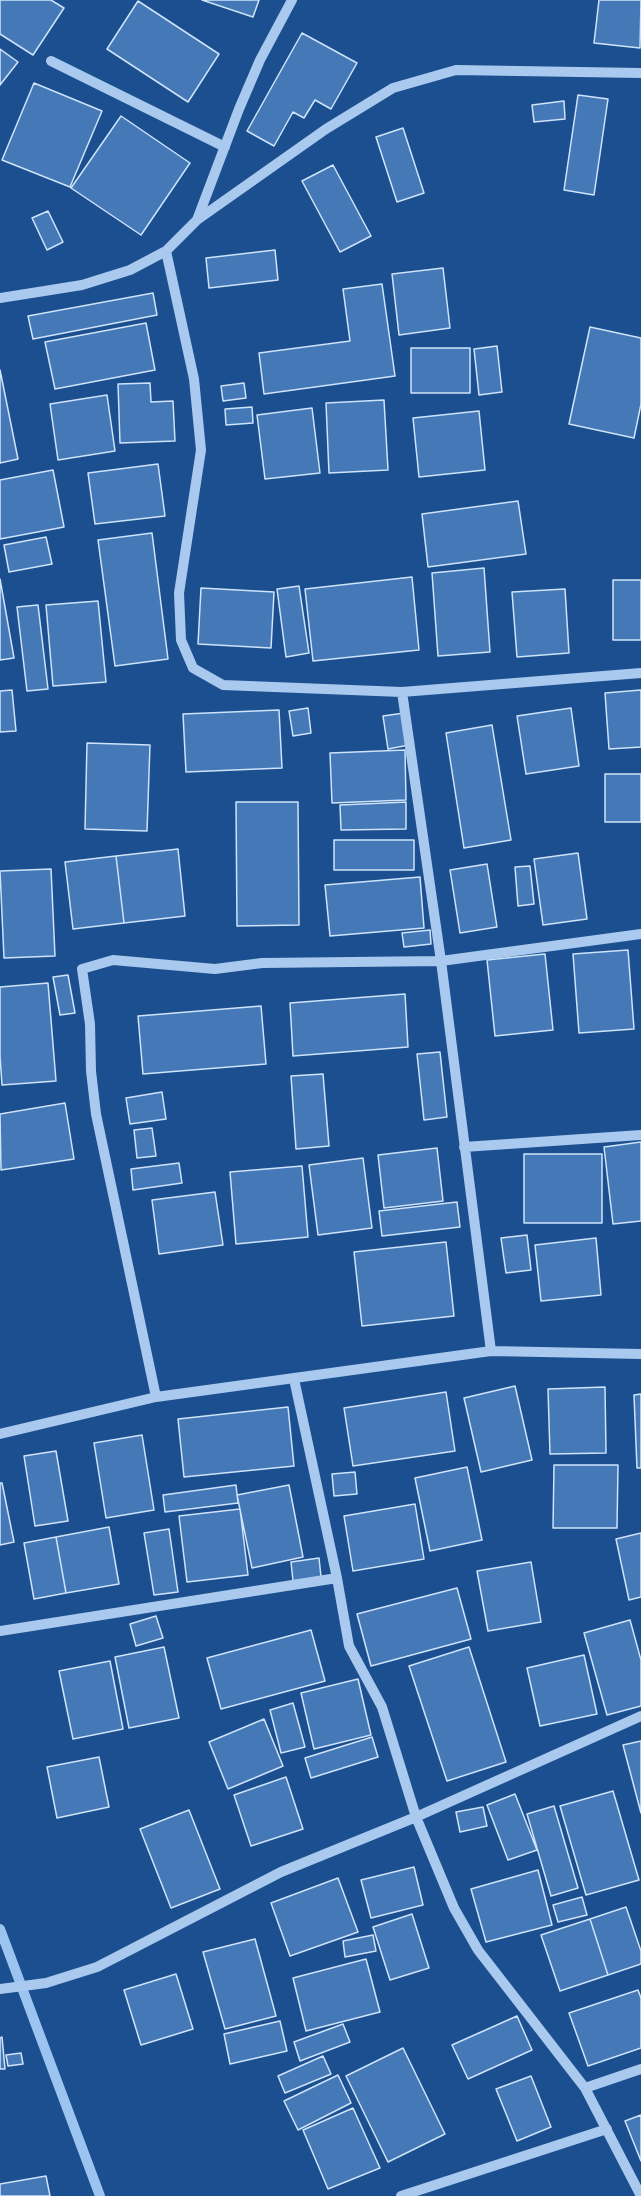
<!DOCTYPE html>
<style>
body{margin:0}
canvas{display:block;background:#1b4f8f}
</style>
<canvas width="641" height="2196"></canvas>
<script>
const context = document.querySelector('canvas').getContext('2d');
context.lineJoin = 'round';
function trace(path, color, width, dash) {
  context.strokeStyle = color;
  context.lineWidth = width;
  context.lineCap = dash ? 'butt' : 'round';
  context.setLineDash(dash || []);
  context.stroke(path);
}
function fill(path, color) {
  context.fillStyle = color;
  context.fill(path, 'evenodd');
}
trace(new Path2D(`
 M0 1929 100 2196`), '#9cc4f0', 10);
const building = new Path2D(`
 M0 0H51L64 8 33 55 0 34Z
 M202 0H259L253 17Z
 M599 0H641L640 48 594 43Z
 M138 1 219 54 188 102 107 49Z
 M302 33 357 63 331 109 315 100 304 118 293 112 274 146 247 131Z
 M0 49 18 62 0 85Z
 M34 83 102 111 70 187 2 160Z
 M578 95 608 99 594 195 564 190Z
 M564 101 565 119 534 122 532 105Z
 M121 116 190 163 141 235 71 188Z
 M403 128 424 193 397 202 376 137Z
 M333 165 371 236 340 252 302 181Z
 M48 211 63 242 47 250 32 218Z
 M275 250 278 280 209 288 206 258Z
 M443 268 450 328 399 335 392 274Z
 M382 284 395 376 264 394 259 353 350 341 343 289Z
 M153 293 157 315 33 339 28 316Z
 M146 323 155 370 55 389 45 342Z
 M590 327 641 338V404L634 438 569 424Z
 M497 346 502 392 479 395 474 349Z
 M411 348H470V393H411Z
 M0 370 18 459 0 463Z
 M150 383 151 402 173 401 175 441 120 443 118 384Z
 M244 383 246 398 223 401 221 386Z
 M107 395 115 451 58 460 50 404Z
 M384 400 388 470 329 473 326 403Z
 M252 407 253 423 226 425 225 409Z
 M312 408 320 473 265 479 257 415Z
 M479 411 485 470 419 477 413 418Z
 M158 464 165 516 95 524 88 473Z
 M53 470 64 527 0 539V480Z
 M518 501 526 554 428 567 422 514Z
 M152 533 168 659 115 666 98 540Z
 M46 537 52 564 9 572 4 545Z
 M484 568 490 652 438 656 432 573Z
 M412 577 419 650 313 661 305 589Z
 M0 579 14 658 0 660Z
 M613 580H641V640H613Z
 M299 586 309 653 286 657 277 589Z
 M201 588 274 592 271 648 198 644Z
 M565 589 569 653 517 657 512 592Z
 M98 601 106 682 53 686 46 605Z
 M38 605 48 689 27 691 17 607Z
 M12 690 16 731 0 732V691Z
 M641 690V747L609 749 605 693Z
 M308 708 311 733 293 736 289 711Z
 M571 708 579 766 526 774 517 716Z
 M279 710 282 768 186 772 183 714Z
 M404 713 409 745 388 749 383 716Z
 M492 725 511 840 464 848 446 733Z
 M87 743 150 745 147 831 85 829Z
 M405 750 406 800 332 803 330 753Z
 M605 774H641V822H605Z
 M236 802H298L299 925 237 926Z
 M406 802V829L341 830 340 805Z
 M334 840H414V870H334Z
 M178 849 185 916 124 923 116 856Z
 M578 853 587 919 543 925 534 859Z
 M116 856 124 923 73 929 65 862Z
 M487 864 497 927 460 933 450 870Z
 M530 866 534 904 518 906 515 867Z
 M51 869 55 956 4 958 0 871Z
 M420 877 424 928 330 936 325 885Z
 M430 930 431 944 404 947 402 933Z
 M628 950 634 1029 579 1033 573 954Z
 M545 954 553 1030 495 1036 487 960Z
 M68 975 75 1013 60 1015 53 977Z
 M48 983 56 1081 2 1085 0 1056V987Z
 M405 994 408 1047 293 1056 290 1003Z
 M261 1006 266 1064 143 1074 138 1016Z
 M440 1052 447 1117 424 1120 417 1054Z
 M323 1074 329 1146 296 1149 291 1076Z
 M162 1092 166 1119 130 1124 126 1098Z
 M65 1103 74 1159 1 1170 0 1114Z
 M152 1128 156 1156 137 1158 134 1130Z
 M641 1142V1221L613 1224 604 1147Z
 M437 1148 443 1201 384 1208 378 1155Z
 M524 1154H602V1223H524Z
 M363 1158 372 1228 318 1235 309 1165Z
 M179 1163 182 1183 133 1190 131 1169Z
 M302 1166 308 1237 236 1244 230 1172Z
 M215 1192 223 1245 159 1254 152 1200Z
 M457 1202 460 1227 382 1236 379 1211Z
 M527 1235 531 1270 506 1273 501 1238Z
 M596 1238 601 1295 541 1301 535 1245Z
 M446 1242 454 1316 362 1326 354 1252Z
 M515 1386 532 1460 481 1472 464 1398Z
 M605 1387 606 1453 550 1454 548 1389Z
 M446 1392 455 1451 353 1466 344 1408Z
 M641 1394V1468H637L634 1395Z
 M288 1407 294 1466 184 1477 178 1419Z
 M142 1435 154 1510 106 1518 94 1443Z
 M56 1451 68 1521 35 1526 24 1456Z
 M554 1465H618L617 1528H553Z
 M467 1467 482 1540 430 1551 415 1478Z
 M355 1472 357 1494 334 1496 332 1474Z
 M0 1483H2L14 1542 0 1545Z
 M236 1485 238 1503 165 1512 163 1495Z
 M289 1485 303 1557 252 1568 237 1495Z
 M415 1504 424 1559 353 1571 344 1516Z
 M240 1509 248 1575 187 1582 179 1516Z
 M109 1527 119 1584 66 1593 56 1537Z
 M169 1529 178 1592 154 1595 144 1533Z
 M641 1533V1597L629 1600 616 1539Z
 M56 1537 66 1593 34 1599 24 1543Z
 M319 1558 321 1577 293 1581 291 1562Z
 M531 1562 541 1622 488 1631 477 1571Z
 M457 1588 471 1639 371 1666 357 1614Z
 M156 1616 163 1638 136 1646 130 1624Z
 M630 1620 641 1660V1706L607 1715 584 1633Z
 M311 1630 325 1681 221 1709 207 1658Z
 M164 1647 179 1718 129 1728 115 1657Z
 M469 1647 506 1762 447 1781 409 1666Z
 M584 1655 597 1714 540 1726 527 1668Z
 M110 1661 123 1729 73 1739 59 1671Z
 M358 1679 371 1735 314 1749 301 1693Z
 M293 1703 305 1747 281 1753 270 1710Z
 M264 1719 283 1766 228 1789 209 1742Z
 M372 1737 378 1757 311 1778 305 1758Z
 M641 1741V1813L623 1745Z
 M99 1757 109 1807 57 1818 47 1767Z
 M286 1777 303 1829 251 1846 234 1795Z
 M613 1791 639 1880 586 1895 560 1806Z
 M515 1794 537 1850 508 1860 487 1805Z
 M554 1806 578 1888 551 1896 527 1814Z
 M483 1807 487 1826 460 1832 456 1812Z
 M189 1810 220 1889 171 1908 140 1829Z
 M414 1867 423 1905 371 1918 361 1880Z
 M538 1870 552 1925 486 1942 471 1889Z
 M338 1878 358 1932 290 1956 271 1903Z
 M582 1897 587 1915 558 1922 553 1905Z
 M626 1907 641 1951V1964L608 1975 590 1919Z
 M412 1914 429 1968 390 1980 373 1927Z
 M590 1919 608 1975 560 1991 541 1935Z
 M373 1935 376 1951 345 1957 343 1941Z
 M255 1939 276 2016 225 2029 203 1952Z
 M366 1959 380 2012 306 2031 293 1978Z
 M176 1974 193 2029 141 2045 124 1990Z
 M638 1990 641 1998V2048L588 2066 569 2013Z
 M517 2016 532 2050 468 2079 452 2045Z
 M280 2021 287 2051 230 2064 224 2034Z
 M343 2024 350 2042 300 2061 294 2042Z
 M2 2037 5 2069H0V2038Z
 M403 2048 445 2134 388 2162 346 2076Z
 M21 2053 23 2064 8 2066 6 2055Z
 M323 2056 331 2074 285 2093 278 2076Z
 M338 2075 351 2103 298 2130 284 2101Z
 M531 2076 551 2127 517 2141 496 2089Z
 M353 2108 380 2168 328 2189 303 2130Z
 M641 2115V2161L625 2121Z
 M46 2176 50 2196H0V2184Z`);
fill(building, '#4478b7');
trace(building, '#cfe3fa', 1.5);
trace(new Path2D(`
 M51 61 225 147
 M197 220 326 129 393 88 456 70 641 73
 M166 251 194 379 201 450 179 593 181 640 193 668 223 685 402 692 641 673
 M0 298 82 285 130 270 166 251 197 220 239 109 260 60 292 0
 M402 692 441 961 491 1351
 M464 1147 641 1135
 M294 1379 337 1578 349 1646 382 1707 416 1817 454 1908 478 1950 585 2088 641 2196
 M156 1397 96 1114 91 1071 90 1024 82 969 113 960 215 969 262 963 441 961 641 934
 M0 1434 156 1397 491 1351 641 1354
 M0 1631 337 1578
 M0 1989 46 1983 97 1967 281 1872 416 1817 641 1716
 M585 2088 641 2069
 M401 2196 607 2129`), '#a9c9ee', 10);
</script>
